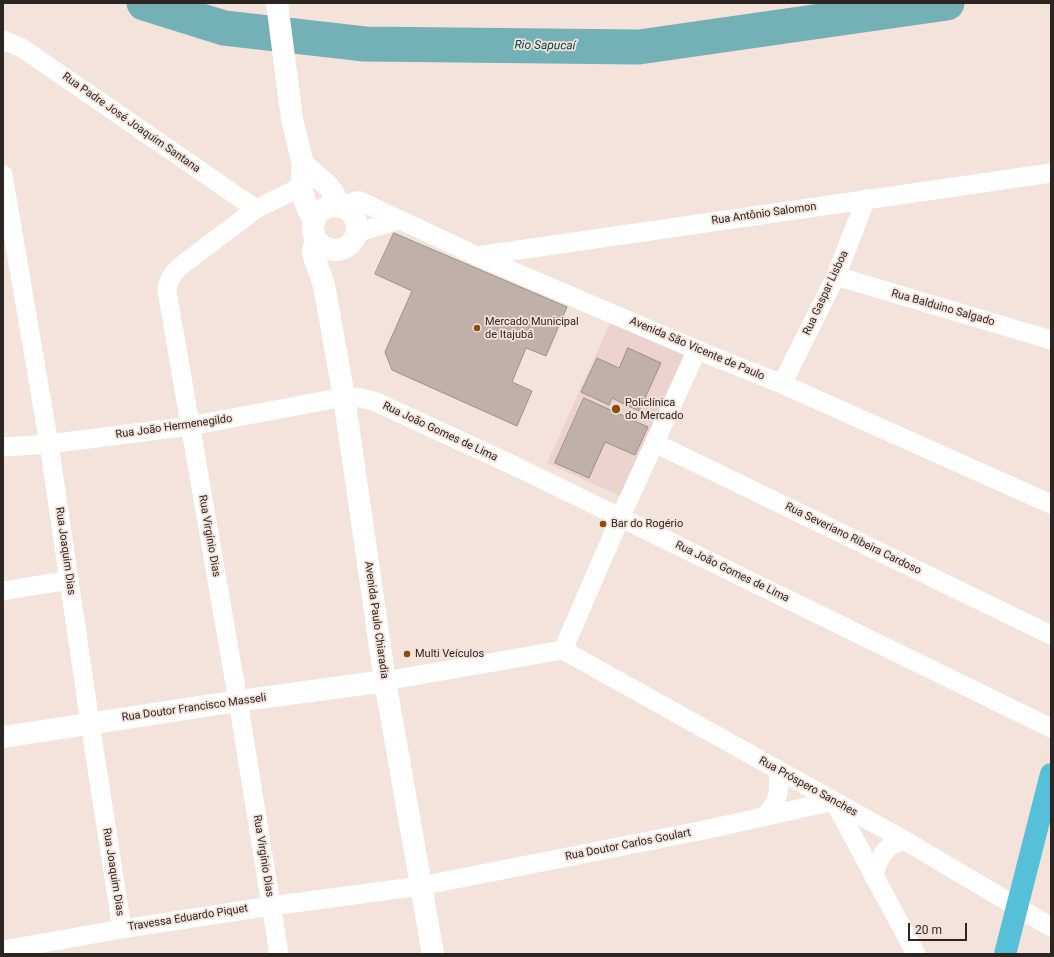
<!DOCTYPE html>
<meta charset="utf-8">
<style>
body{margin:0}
#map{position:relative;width:1054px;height:957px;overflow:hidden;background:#f4e3db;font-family:Roboto,sans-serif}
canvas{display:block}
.frame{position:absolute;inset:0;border:4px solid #2c2522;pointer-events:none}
.scale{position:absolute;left:908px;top:923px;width:59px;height:18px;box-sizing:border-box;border:2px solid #2c2522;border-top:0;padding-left:5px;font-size:12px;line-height:14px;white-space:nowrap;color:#2c2522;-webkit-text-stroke:3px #f4e3db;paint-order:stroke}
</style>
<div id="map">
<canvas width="1054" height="957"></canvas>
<div class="frame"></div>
<div class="scale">20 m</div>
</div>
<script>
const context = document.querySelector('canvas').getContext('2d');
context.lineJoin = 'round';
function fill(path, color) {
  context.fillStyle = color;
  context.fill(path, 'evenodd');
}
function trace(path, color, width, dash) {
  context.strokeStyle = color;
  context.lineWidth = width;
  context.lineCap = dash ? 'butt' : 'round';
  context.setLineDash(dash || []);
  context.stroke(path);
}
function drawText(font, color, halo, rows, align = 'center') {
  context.font = font + ' Roboto,sans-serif';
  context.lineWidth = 3.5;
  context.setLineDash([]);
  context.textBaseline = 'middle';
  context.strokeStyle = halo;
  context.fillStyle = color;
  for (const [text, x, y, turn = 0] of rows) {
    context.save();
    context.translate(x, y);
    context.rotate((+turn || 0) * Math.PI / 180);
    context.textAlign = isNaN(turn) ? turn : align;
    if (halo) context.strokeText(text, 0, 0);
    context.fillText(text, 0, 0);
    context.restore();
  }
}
fill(new Path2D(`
 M611 321 685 354 620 496 547 463Z`), '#ecd3cd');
trace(new Path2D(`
 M144 3 224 28 365 44 639 47 947 3`), '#73b1b7', 35);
const building = new Path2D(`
 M394 233 567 307 546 356 526 348 512 382 532 391 517 426 392 370 385 352 412 291 375 274Z
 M628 348 661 363 639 411 612 398 609 405 581 392 597 358 619 368Z
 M584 398 648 427 635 455 605 442 589 478 555 463Z`);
fill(building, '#bfb1a7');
trace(building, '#9d8f86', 1);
trace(new Path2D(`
 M3 40 22 48 256 209
 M3 175 49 444 90 723 122 929
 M343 208C349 204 353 200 360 201L477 256 697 350 782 384 1051 504
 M356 233 399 220
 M477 256 1051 173
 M836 276 1051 340
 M782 384 836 276 866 199
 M655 443 1051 635
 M3 447 49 444 190 426 344 397 362 398 376 402 519 468 1051 728
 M3 591 69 580
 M563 650 904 840 1051 927
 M563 650 620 518 697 350
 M385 681 563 650
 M834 801 916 954
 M765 816C768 813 771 810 773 806 780 796 779 782 778 770
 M874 877C876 865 880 855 889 847 893 844 900 842 904 840
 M3 950 122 929 271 906 421 886 709 829 834 801
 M279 954 238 701 167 291C168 281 171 276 178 268L256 209 301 187`), '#fff', 19);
trace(new Path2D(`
 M277 3 292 119 303 164 301 187 305 202 310 213 315 220
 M303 164 328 186 334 194 339 207
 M313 228a22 22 0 1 1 44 0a22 22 0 1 1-44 0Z
 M316 240 313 251 314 257 324 285 344 397 385 681 433 954
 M3 737 238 701 385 681`), '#fff', 22);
trace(new Path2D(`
 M1005 954 1051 774`), '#56c0d8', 22);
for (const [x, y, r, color] of [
 [477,328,4,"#894d09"],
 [616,409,5,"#894d09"],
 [603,524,4,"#894d09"],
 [407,654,4,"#894d09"]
]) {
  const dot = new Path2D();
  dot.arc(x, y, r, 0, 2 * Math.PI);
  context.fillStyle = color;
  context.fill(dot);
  trace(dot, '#f4e3db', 1.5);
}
drawText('11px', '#2c2522', '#f4e3db', [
 ["Rua Padre José Joaquim Santana",131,123,35],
 ["Rua Antônio Salomon",764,214,-8],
 ["Rua Gaspar Lisboa",826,293,-65],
 ["Rua Balduino Salgado",943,308,16],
 ["Avenida São Vicente de Paulo",697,349,23],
 ["Rua João Hermenegildo",174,427,-8],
 ["Rua João Gomes de Lima",440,432,25],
 ["Rua Virgínio Dias",209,536,80],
 ["Rua Severiano Ribeira Cardoso",853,539,26],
 ["Rua Joaquim Dias",65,551,82],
 ["Rua João Gomes de Lima",732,572,26],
 ["Avenida Paulo Chiaradia",376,620,82],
 ["Rua Doutor Francisco Masseli",194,708,-8],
 ["Rua Próspero Sanches",808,787,29],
 ["Rua Doutor Carlos Goulart",628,845,-11],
 ["Rua Virgínio Dias",263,856,81],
 ["Rua Joaquim Dias",113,872,81],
 ["Travessa Eduardo Piquet",188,918,-9]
]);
drawText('11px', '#2c2522', '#f4e3db', [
 ["Mercado Municipal",485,322],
 ["de Itajubá",485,335],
 ["Policlínica",625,403],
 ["do Mercado",625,416],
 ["Bar do Rogério",611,524],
 ["Multi Veículos",415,654]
], 'left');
drawText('italic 12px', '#054246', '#f4e3db', [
 ["Rio Sapucaí",545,46,1]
]);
</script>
